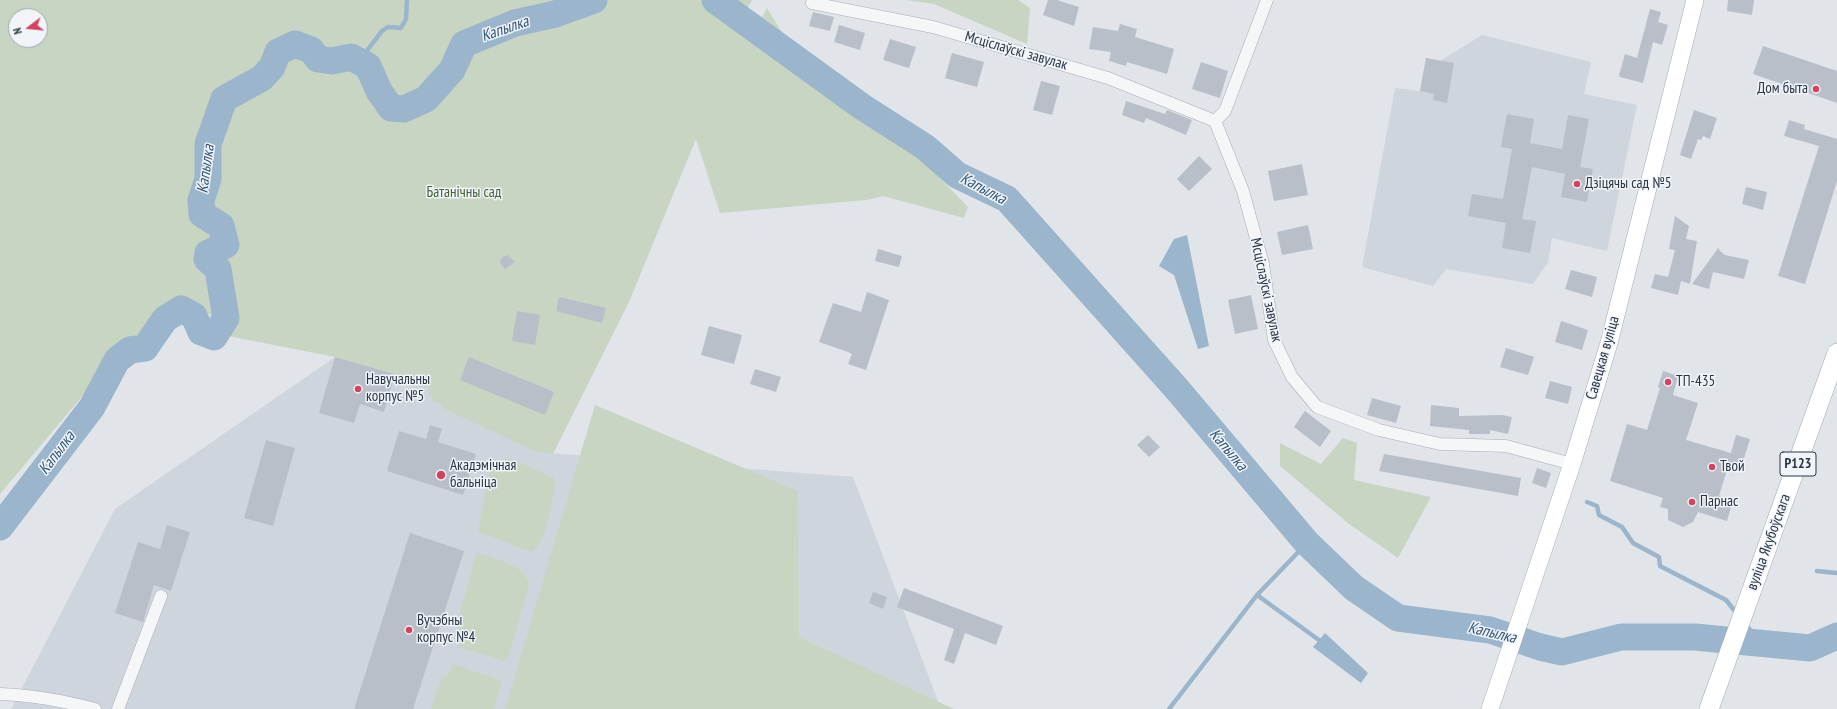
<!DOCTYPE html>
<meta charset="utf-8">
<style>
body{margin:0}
#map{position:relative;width:1837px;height:709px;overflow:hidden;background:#e1e5ea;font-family:"PT Sans Narrow",sans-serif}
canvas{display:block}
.north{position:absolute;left:8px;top:8px;width:40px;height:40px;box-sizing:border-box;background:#f1f4f8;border:1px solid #a1a7b0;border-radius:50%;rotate:254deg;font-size:11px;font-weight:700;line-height:16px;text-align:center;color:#283443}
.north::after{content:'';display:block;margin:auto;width:14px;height:18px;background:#d54160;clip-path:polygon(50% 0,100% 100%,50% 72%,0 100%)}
</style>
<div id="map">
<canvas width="1837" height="709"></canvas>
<div class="north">N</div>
</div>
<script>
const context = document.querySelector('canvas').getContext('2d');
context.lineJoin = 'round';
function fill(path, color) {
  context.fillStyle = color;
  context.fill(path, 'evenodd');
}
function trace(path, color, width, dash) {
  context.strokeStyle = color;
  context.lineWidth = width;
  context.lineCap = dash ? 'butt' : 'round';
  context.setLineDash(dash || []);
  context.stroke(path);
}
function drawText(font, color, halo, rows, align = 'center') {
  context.font = font + ' "PT Sans Narrow",sans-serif';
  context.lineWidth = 3;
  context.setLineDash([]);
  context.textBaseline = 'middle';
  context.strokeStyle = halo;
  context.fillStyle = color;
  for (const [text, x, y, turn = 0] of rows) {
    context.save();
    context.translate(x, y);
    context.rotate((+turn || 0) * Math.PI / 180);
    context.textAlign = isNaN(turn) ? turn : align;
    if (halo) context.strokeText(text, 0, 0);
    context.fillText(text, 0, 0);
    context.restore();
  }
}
fill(new Path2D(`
 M1482 35 1591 62 1584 94 1637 105 1607 251 1552 238 1548 262 1533 284 1446 269 1433 286 1362 267 1395 88 1420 91 1426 58 1440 61Z
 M335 357 395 374 433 390 537 452 853 477 941 709H11L115 509Z`), '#cfd5dd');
fill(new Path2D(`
 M0 0H752L738 25 752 36 767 8 808 75 920 158 968 207 964 218 883 196 866 200 720 213 696 139 629 302 553 454 537 452 444 409 440 403 434 402 427 388 395 374 335 357 228 336 207 312 162 308 100 375 0 494ZM16 16H40V40H16Z
 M906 0H1018L1030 8 1027 44 934 4Z
 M595 405 798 491 799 637 954 709H505Z
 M1343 438 1357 443 1354 480 1431 497 1398 558 1349 524 1280 466V443L1321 464Z
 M508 457 554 478 555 485C551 504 548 543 531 552L479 532 478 529 490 468Z
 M479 553C497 560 526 564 529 586L508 658 503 661 459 647 461 637 457 624 476 554Z
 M453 664 500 680 502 684 494 709H431L440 681 448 674Z`), '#c8d5c2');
fill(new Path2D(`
 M1187 235 1209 346 1198 349 1174 275 1159 266 1174 239Z
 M1325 633 1368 673 1361 683 1313 647Z`), '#9ab5cc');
trace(new Path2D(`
 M359 61 382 31 388 27 401 28 406 19 407 0
 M1587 502 1597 506 1599 515 1622 527 1633 543 1659 557 1660 566 1726 600 1738 615
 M1817 571 1837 573
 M1257 595 1323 643
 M1745 624 1761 643
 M1169 709 1257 595 1307 543`), '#9ab5cc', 4.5);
trace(new Path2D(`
 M715 0 861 106 925 147 957 175 1007 199 1176 388 1307 543 1354 588 1398 618 1490 630 1540 647 1562 652 1621 637H1695L1810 648 1837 636
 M0 527 92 407 117 360 130 350 145 348 165 319 181 309 194 316 201 332 214 337 226 318 218 269 207 259 208 253 226 245 221 226 202 214 201 200 208 179V144L224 99 262 78 272 67 278 52 295 44 311 50 318 59 332 61 351 57 368 66 379 91 391 108 404 109 426 99 452 70 464 44 515 23 555 14 594 0`), '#9ab5cc', 27);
fill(new Path2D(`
 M1048 0H1057L1079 7 1074 26 1043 15Z
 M1728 0H1754L1752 15 1727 11Z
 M1650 9 1661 12 1658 22 1668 25 1662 45 1653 42 1643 83 1620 77 1619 75 1625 54 1637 58Z
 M813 12 834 17 830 31 809 26Z
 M1120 24 1137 29 1135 37 1174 49 1167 74 1127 62 1126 66 1109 61 1111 52 1089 49 1093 27 1118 31Z
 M839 25 865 33 860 50 834 42Z
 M890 39 916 47 909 68 883 60Z
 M1763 46 1837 71V103L1753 74Z
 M952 53 984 62 977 87 945 78Z
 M1426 58 1454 63 1447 103 1433 100 1434 94 1420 91Z
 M1201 62 1228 71 1220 98 1192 89Z
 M1041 81 1060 86 1052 115 1033 110Z
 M1126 101 1165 114 1167 110 1192 120 1186 135 1146 118 1144 123 1122 115Z
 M1694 110 1717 118 1710 139 1703 136 1701 140 1698 139 1691 159 1680 155Z
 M1507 114 1534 119 1530 143 1562 149 1568 115 1589 119 1580 167 1593 169 1587 202 1561 197 1565 174 1532 167 1522 219 1536 221 1530 253 1502 248 1506 223 1468 216 1472 194 1503 199 1512 149 1501 147Z
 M1789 120 1805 125 1804 129 1837 139V181L1805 284 1778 276 1819 146 1784 136Z
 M1199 156 1212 169 1189 191 1177 179Z
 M1302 164 1308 195 1274 201 1268 171Z
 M1746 187 1767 192 1763 210 1742 204Z
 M1675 216 1689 226 1686 239 1697 241 1690 284 1681 281 1678 295 1651 288 1655 274 1668 277 1675 250 1669 249Z
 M1308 225 1313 249 1282 255 1277 232Z
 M1719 247V250L1725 255 1749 260 1744 279 1713 272 1709 289 1692 284Z
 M878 249 902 256 899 267 875 261Z
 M508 255 515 262 505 269 500 263 502 257Z
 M1571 270 1597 277 1592 297 1565 289Z
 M867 292 889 300 866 370 848 364 852 354 848 352 819 342 833 303 861 312Z
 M1251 295 1258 329 1235 334 1228 300Z
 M559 297 606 308 602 323 556 311Z
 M517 311 540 315 535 345 512 341Z
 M1561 321 1588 330 1582 350 1555 342Z
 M709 326 742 335 734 364 701 355Z
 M1506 348 1534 357 1528 375 1500 367Z
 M335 357 395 374 384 412 360 404 354 423 319 413Z
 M469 357 554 392 545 415 460 380Z
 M755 369 781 377 776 392 750 384Z
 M1663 371 1678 376 1673 395 1698 403 1686 440 1731 453 1736 435 1750 439 1741 468 1729 464 1719 496 1733 500 1727 521 1698 512 1693 522 1683 527 1668 520V509L1660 507 1663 498 1610 481 1627 424 1647 430 1660 388 1658 387Z
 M1550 381 1572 387 1568 404 1545 398Z
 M1372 398 1401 406 1396 423 1367 415Z
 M1431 405 1459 408V416L1502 415 1512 417 1508 434 1490 430V434H1469V430L1430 426Z
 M1305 411 1331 431 1320 447 1294 427Z
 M430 425 442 429 438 442 476 454 463 495 387 471 399 431 426 439Z
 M1148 435 1160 447 1149 457 1137 445Z
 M266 440 295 448 273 526 244 518Z
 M1384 454 1521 478 1518 496 1379 471Z
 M1537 468 1551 473 1546 488 1532 483Z
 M167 525 190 532 171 591 154 585 143 622 115 613 138 542 160 549Z
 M410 533 464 551 413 709H354Z
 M904 588 1003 626 996 645 965 633 954 664 944 660 954 629 897 607Z
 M873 592 887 597 883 609 869 603Z`), '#b8bfc8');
const minor = new Path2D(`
 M812 3 933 27 1108 78 1215 121 1243 191 1263 264 1274 340 1292 377 1317 407 1379 430 1440 444 1506 446 1572 464
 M1215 121 1225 111 1267 0
 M0 694C33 695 64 701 95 709
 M118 709 161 596`);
const secondary = new Path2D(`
 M1490 709 1572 464 1609 343 1695 0`);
const primary = new Path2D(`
 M1709 709 1837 353`);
trace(minor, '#a6acb5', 13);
trace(secondary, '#a6acb5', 18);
trace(primary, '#a0aab7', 20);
trace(minor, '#f4f6f8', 12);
trace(secondary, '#fff', 17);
trace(primary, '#fff', 19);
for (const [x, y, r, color] of [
 [1816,89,4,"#d54160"],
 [1577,184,4,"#d54160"],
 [1668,382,4,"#d54160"],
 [358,389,4,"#d54160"],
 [1712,467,4,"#d54160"],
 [441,475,5,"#d54160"],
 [1692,502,4,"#d54160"],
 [409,630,4,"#d54160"]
]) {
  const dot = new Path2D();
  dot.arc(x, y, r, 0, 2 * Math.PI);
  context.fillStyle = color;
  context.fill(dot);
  trace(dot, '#f1f4f8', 1.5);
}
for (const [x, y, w] of [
 [1798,464,36]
]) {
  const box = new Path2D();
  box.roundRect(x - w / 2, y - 12, w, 24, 3);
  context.fillStyle = '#f1f4f8';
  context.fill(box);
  trace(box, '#283443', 1);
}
drawText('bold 14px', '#283443', null, [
 ["Р123",1798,464]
]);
drawText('15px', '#283443', '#f1f4f8', [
 ["Мсціслаўскі завулак",1016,51,16],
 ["Мсціслаўскі завулак",1266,290,78],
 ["Савецкая вуліца",1603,358,-74],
 ["вуліца Якубоўскага",1769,542,-70]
]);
drawText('15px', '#283443', '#f1f4f8', [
 ["Дом быта",1808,89,"right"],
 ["Дзіцячы сад №5",1585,184],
 ["Навучальны",366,380],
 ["корпус №5",366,397],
 ["ТП-435",1676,382],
 ["Акадэмічная",450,466],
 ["бальніца",450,483],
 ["Твой",1720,467],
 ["Парнас",1700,502],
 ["Вучэбны",417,621],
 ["корпус №4",417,638]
], 'left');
drawText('15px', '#406035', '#f1f4f8', [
 ["Батанічны сад",464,193]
]);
drawText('italic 16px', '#305579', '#f1f4f8', [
 ["Капылка",505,29,-19],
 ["Капылка",206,169,-82],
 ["Капылка",983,189,28],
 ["Капылка",1228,450,50],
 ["Капылка",57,453,-53],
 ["Капылка",1492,633,13]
]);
</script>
